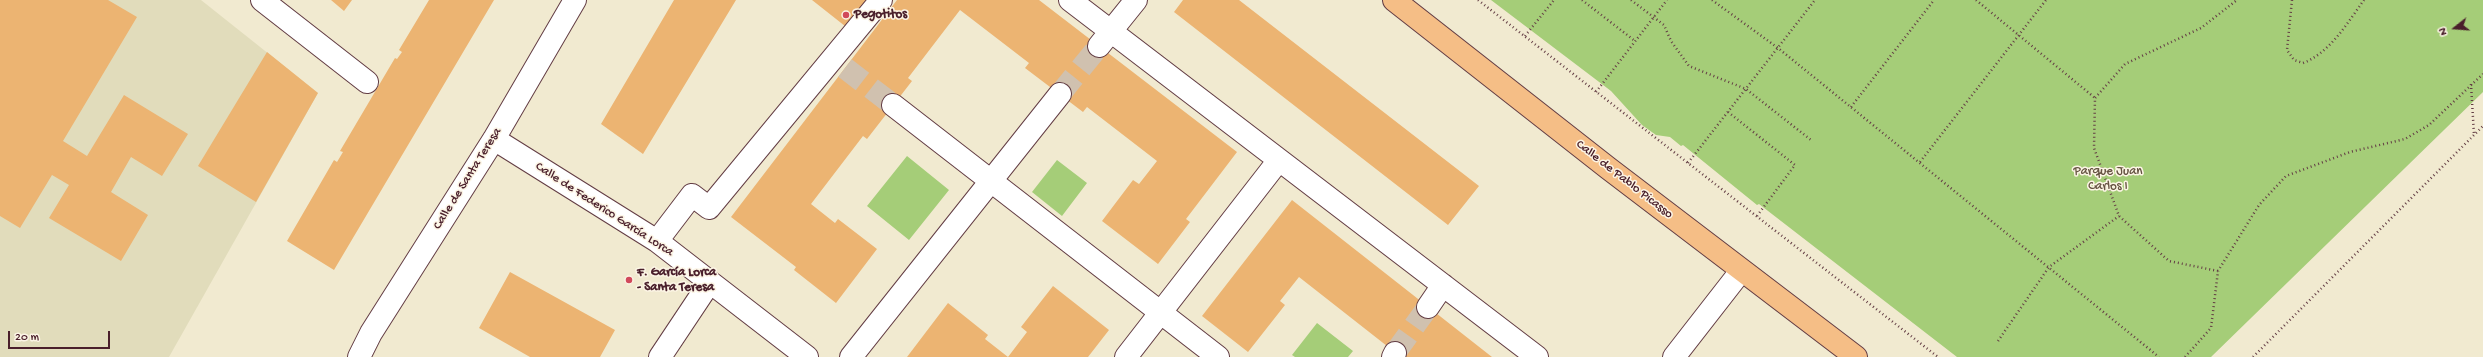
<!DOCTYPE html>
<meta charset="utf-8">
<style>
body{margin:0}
#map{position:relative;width:2483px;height:357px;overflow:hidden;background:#f1ead0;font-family:"Gochi Hand",sans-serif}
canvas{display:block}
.north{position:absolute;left:2435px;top:8px;width:40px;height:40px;-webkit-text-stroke:3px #fcf5e5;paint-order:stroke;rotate:253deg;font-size:11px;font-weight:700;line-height:16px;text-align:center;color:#4a1f2b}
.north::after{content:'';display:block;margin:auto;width:14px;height:18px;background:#4a1f2b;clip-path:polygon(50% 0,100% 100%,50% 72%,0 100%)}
.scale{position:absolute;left:8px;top:331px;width:102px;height:18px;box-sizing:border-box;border:2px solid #4a1f2b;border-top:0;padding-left:5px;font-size:12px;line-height:14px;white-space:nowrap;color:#4a1f2b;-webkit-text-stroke:3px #fcf5e5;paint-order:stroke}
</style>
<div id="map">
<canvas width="2483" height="357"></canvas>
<div class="north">N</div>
<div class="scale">20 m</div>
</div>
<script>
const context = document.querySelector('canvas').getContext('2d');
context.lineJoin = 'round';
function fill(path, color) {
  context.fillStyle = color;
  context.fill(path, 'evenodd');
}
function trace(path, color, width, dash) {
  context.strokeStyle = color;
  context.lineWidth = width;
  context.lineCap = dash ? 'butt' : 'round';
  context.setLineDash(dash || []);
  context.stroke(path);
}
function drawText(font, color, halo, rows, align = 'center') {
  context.font = font + ' "Gochi Hand",sans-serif';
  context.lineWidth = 3;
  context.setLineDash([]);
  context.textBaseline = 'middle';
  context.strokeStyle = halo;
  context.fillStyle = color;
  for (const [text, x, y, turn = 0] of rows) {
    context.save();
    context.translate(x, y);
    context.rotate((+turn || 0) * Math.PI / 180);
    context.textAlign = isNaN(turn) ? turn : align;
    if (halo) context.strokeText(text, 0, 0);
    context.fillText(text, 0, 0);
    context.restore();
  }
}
fill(new Path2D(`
 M0 0H201L318 93 169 357H0Z`), '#e1dcbb');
fill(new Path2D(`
 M1491 0H2483V92L2211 357H1957L1759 204 1757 205 1683 145 1681 146 1670 137 1656 135 1642 125 1611 91Z
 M907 156 949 190 909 240 867 206Z
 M1057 160 1087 183 1062 216 1032 192Z
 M1317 323 1353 351 1348 357H1295L1292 355Z`), '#a5cd78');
fill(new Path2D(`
 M0 0H108L137 17 63 141 87 156 124 95 188 134 162 176 131 157 111 192 148 215 121 261 49 218 69 185 52 175 20 228 0 216Z
 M331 0H352L344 11Z
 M429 0H494L334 270 287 241 334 160 337 162 343 152 340 151 395 58 397 59 402 52 399 50Z
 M674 0H736L643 154 601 124Z
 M812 0H874L850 30Z
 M897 0H1039L1237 152 1186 219 1190 222 1158 264 1102 221 1133 180 1139 184 1157 161 1087 107 1083 112 1025 68 1029 63 960 10 908 78 912 81 867 139 863 136 811 204 835 223 838 219 877 249 836 303 794 270 796 267 731 217Z
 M1183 0H1239L1479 186 1448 225 1174 12Z
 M267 52 318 93 256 202 198 166Z
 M1292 200 1492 357H1401L1299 277 1280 301 1285 305 1248 352 1202 316Z
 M510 272 615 330 600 357H530L479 328Z
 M1053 286 1109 330 1088 357H907L948 303 988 335 985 339 1008 357 1027 332 1021 327Z`), '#ecb472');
trace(new Path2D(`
 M845 68 893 105
 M1060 94 1099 46
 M1395 353 1428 307`), '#d0c1af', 22, [22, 11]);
const minor = new Path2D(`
 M262 0 367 82
 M1070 0 1537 357
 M1099 46 1136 0
 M893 105 1218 357
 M494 139 657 241 807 357
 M657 241 692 195 709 208 881 0
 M1428 307 1443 285
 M359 357 371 333 494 139 575 0
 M660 357 710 282
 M851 357 1060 94
 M1126 357 1279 160
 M1393 357 1395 353
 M1674 357 1741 271`);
const major = new Path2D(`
 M1394 0 1608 168 1856 357`);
trace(minor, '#633d44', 24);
trace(major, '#633d44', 24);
trace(new Path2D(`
 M1478 0 1938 357
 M1582 0 1635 41
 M1631 0 1664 25 1671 41 1689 66 1746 89 1811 140
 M1712 0 1778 48 2159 357
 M1976 0 2095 98
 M2292 0 2287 50 2294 60 2303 63C2330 53 2348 22 2364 0
 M1525 36 1554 0
 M2471 84 2474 135
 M1596 92 1667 0
 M1851 107 1934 0
 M1728 112 1795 165 1757 216
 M1920 162 2046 0
 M1688 163 1815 0
 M2218 271 2169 261 2119 216 2094 148 2095 98 2125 64 2201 28 2237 0
 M1998 341 2049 267 2119 216
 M2185 357 2211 328 2218 271 2259 205 2286 176 2350 152 2405 139 2429 125 2483 74
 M2253 357 2483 126`), '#633d44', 2.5, [1, 3]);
trace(minor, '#fff', 22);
trace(major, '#f5be86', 22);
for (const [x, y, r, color] of [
 [846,15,4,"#d1495b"],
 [629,280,4,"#d1495b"]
]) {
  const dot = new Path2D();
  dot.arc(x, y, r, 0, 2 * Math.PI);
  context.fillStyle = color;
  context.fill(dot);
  trace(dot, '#fcf5e5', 1.5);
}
drawText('bold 13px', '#4a1f2b', '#fcf5e5', [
 ["Pegotitos",854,15],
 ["F. García Lorca",637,273],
 ["- Santa Teresa",637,288]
], 'left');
drawText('13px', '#655342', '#fcf5e5', [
 ["Parque Juan",2108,172],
 ["Carlos I",2108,187]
]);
drawText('13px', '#4a1f2b', '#fcf5e5', [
 ["Calle de Santa Teresa",468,179,-58],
 ["Calle de Pablo Picasso",1624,180,38],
 ["Calle de Federico García Lorca",604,210,33]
]);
</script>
